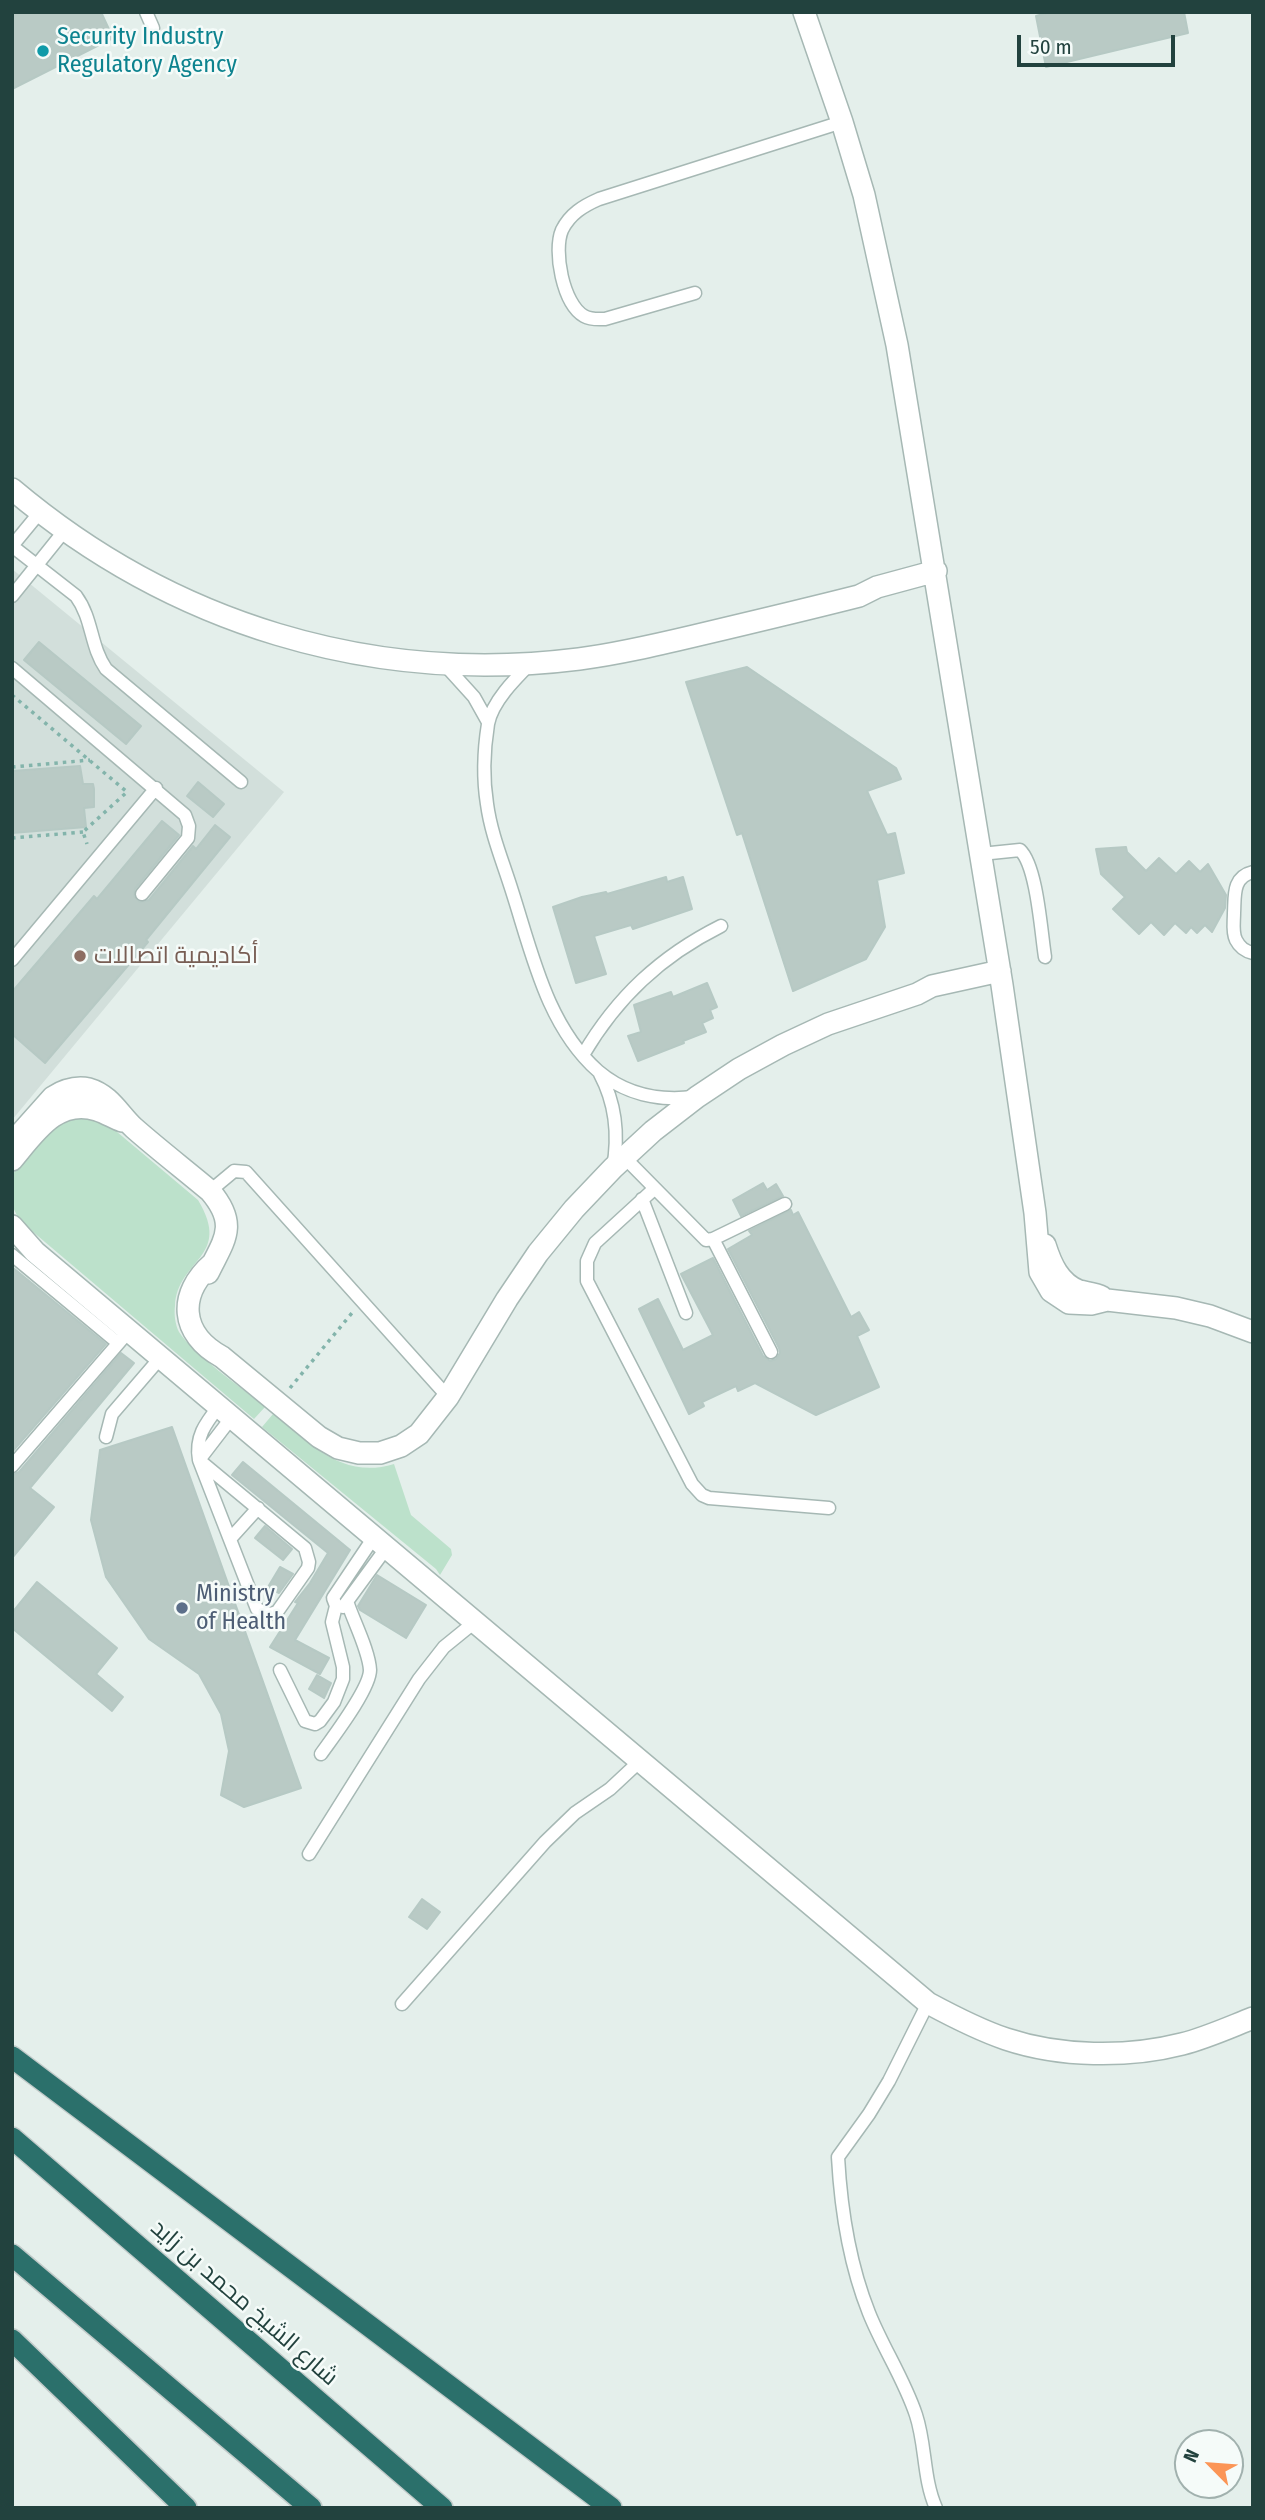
<!DOCTYPE html>
<meta charset="utf-8">
<style>
body{margin:0}
#map{position:relative;width:1265px;height:2520px;overflow:hidden;background:#e4efeb;font-family:"Fira Sans Condensed",sans-serif}
canvas{display:block}
.frame{position:absolute;inset:0;border:14px solid #22423e;pointer-events:none}
.north{position:absolute;left:1174px;top:2429px;width:70px;height:70px;box-sizing:border-box;background:#f5fbf9;border:2px solid #a1b1ae;border-radius:50%;rotate:295deg;font-size:19px;font-weight:700;line-height:28px;text-align:center;color:#22423e}
.north::after{content:'';display:block;margin:auto;width:24px;height:32px;background:#fb9556;clip-path:polygon(50% 0,100% 100%,50% 72%,0 100%)}
.scale{position:absolute;left:1017px;top:35px;width:158px;height:32px;box-sizing:border-box;border:4px solid #22423e;border-top:0;padding-left:9px;font-size:21px;line-height:24px;white-space:nowrap;color:#22423e;-webkit-text-stroke:5px #f5fbf9;paint-order:stroke}
</style>
<div id="map">
<canvas width="1265" height="2520"></canvas>
<div class="frame"></div>
<div class="north">N</div>
<div class="scale">50 m</div>
</div>
<script>
const context = document.querySelector('canvas').getContext('2d');
context.lineJoin = 'round';
function fill(path, color) {
  context.fillStyle = color;
  context.fill(path, 'evenodd');
}
function trace(path, color, width, dash) {
  context.strokeStyle = color;
  context.lineWidth = width;
  context.lineCap = dash ? 'butt' : 'round';
  context.setLineDash(dash || []);
  context.stroke(path);
}
function drawText(font, color, halo, rows, align = 'center') {
  context.font = font + ' "Fira Sans Condensed",Cairo,sans-serif';
  context.lineWidth = 5;
  context.setLineDash([]);
  context.textBaseline = 'middle';
  context.strokeStyle = halo;
  context.fillStyle = color;
  for (const [text, x, y, turn = 0] of rows) {
    context.save();
    context.translate(x, y);
    context.rotate((+turn || 0) * Math.PI / 180);
    context.textAlign = isNaN(turn) ? turn : align;
    if (halo) context.strokeText(text, 0, 0);
    context.fillText(text, 0, 0);
    context.restore();
  }
}
fill(new Path2D(`
 M12 569 284 792 12 1120Z`), '#d2dfdb');
fill(new Path2D(`
 M84 1116 104 1121 198 1200C233 1258 177 1259 175 1306 174 1314 175 1324 179 1332 193 1354 242 1388 265 1407L254 1419 19 1220 12 1205V1175L52 1126 66 1119Z
 M273 1414C310 1443 342 1480 394 1464L411 1515 451 1549 452 1555 440 1575 436 1569 262 1427Z`), '#bce1cb');
const building = new Path2D(`
 M12 12H101L113 38 12 89Z
 M1050 12H1184L1188 33 1046 67 1036 16Z
 M39 642 141 726 126 744 24 660Z
 M747 667 896 768 901 779 867 791 887 835 895 833 904 873 877 880 885 927 866 959 793 991 742 833 737 835 686 682Z
 M80 766 83 784H93L94 789V807L84 808 86 827 12 833V771Z
 M198 782 224 804 213 817 187 796Z
 M162 821 179 835 135 889 134 896 140 902 149 900 193 846 196 849 215 825 230 837 146 940 148 942 45 1063 12 1034V992L94 896 97 899Z
 M1126 847 1127 852 1146 871 1159 858 1176 874 1189 861 1200 872 1208 864 1226 895 1225 908 1212 932 1205 925 1197 933 1191 927 1186 933 1175 923 1164 935 1151 922 1139 934 1113 909 1125 897 1101 874 1096 849Z
 M666 877 667 882 683 877 692 909 633 929 631 925 594 936 606 974 576 983 553 907 582 897 606 892 607 894Z
 M707 983 717 1007 710 1010 713 1018 702 1023 706 1032 683 1041 684 1043 638 1061 628 1036 641 1032 634 1005 671 992 673 997Z
 M763 1183 767 1190 776 1184 783 1196 741 1216 733 1200Z
 M791 1210 793 1215 798 1212 851 1317 859 1312 869 1330 857 1336 879 1387 816 1415 755 1383 738 1391 736 1386 702 1402 704 1406 689 1414 639 1309 658 1299 683 1350 713 1335 681 1274 713 1258 763 1356 770 1361 776 1359 780 1353 779 1348 728 1249 752 1235 749 1231Z
 M12 1267 106 1344 12 1452Z
 M121 1353 134 1363 30 1488 54 1507 12 1558V1475L19 1472Z
 M172 1427 301 1788 244 1807 221 1795 229 1751 221 1714 199 1674 149 1639 106 1577 91 1520 100 1450Z
 M243 1462 350 1550 295 1640 329 1658 320 1674 270 1647 298 1603 295 1602 310 1583 328 1553 232 1475Z
 M265 1526 292 1549 283 1560 255 1538Z
 M280 1567 293 1574 279 1593 268 1587Z
 M377 1575 426 1605 406 1638 360 1610 358 1606Z
 M37 1582 117 1648 96 1674 123 1697 112 1711 12 1628V1613Z
 M317 1675 331 1683 324 1698 309 1689Z
 M422 1899 440 1912 427 1929 409 1917Z`);
fill(building, '#b9cac5');
trace(building, '#b6c9c4', 2);
const service = new Path2D(`
 M146 12 153 28
 M695 293 605 319C598 319 591 320 584 316 563 304 553 251 562 230 570 214 583 206 599 199L842 122
 M12 546 76 596C93 619 90 646 106 669L241 782
 M12 546 40 512
 M12 596 65 530
 M530 664C515 679 492 702 488 724 484 749 483 779 487 804 491 834 503 862 512 891 532 953 547 1026 598 1071 625 1094 659 1101 693 1097
 M445 665 474 697 488 722
 M12 668 185 815 189 826 188 838 142 894
 M981 854 1020 850C1037 866 1041 932 1045 957
 M1253 872C1232 877 1235 896 1234 913 1234 922 1232 932 1236 940 1240 948 1245 951 1253 953
 M12 960 156 788
 M583 1055C617 997 661 956 721 926
 M600 1074C616 1104 619 1135 613 1168
 M624 1157 706 1240 713 1239 785 1204
 M654 1189 595 1243 587 1261V1281L692 1484 702 1495 709 1498 829 1508
 M210 1191 234 1171 246 1172 448 1397
 M642 1199 686 1313
 M713 1239 771 1352
 M12 1255 118 1343
 M106 1437 112 1414 161 1357
 M199 1460 305 1548 309 1562 308 1568 277 1612 270 1614 257 1609Z
 M199 1460C195 1437 205 1424 219 1406
 M199 1460 232 1417
 M12 1466 129 1331
 M230 1539 258 1508
 M343 1607 387 1547
 M280 1670 305 1721 315 1724 320 1721 334 1702 343 1679V1667L332 1622 336 1606 333 1598 374 1537
 M321 1754C333 1737 370 1689 370 1670 369 1651 354 1622 348 1604
 M309 1854 419 1679 444 1647 476 1621
 M928 2003 889 2081 869 2114 838 2157C841 2211 849 2263 869 2313 883 2348 904 2379 916 2415 926 2445 923 2479 936 2508
 M402 2004 545 1842 575 1813 610 1789 640 1761`);
const minor = new Path2D(`
 M804 12 842 122 864 195 897 345 1002 985 1035 1213 1040 1272 1051 1291 1069 1303 1091 1304 1107 1300 1176 1308 1210 1316 1253 1332
 M12 489C172 624 371 685 579 659 618 654 656 645 694 636 749 623 804 610 859 596L877 587 936 571
 M12 1143 53 1097C64 1090 75 1086 89 1089 110 1095 119 1114 134 1128 159 1150 185 1170 210 1191 239 1225 224 1240 208 1273
 M12 1160C34 1134 57 1097 97 1110 106 1113 114 1118 122 1121
 M12 1226 35 1252 928 2003C954 2017 979 2030 1006 2039 1060 2057 1127 2058 1182 2044 1206 2038 1230 2027 1253 2018
 M1045 1245C1051 1264 1059 1283 1079 1291 1087 1293 1095 1293 1102 1297
 M213 1263C177 1294 180 1334 222 1357L319 1437 338 1448 359 1453H380L401 1446 419 1434 448 1397 507 1299 538 1253 574 1209 613 1168 653 1131 697 1097 739 1069 783 1045 828 1024 917 994 932 986 1000 971`);
const motorway = new Path2D(`
 M12 2057 611 2508
 M12 2138 442 2508
 M12 2255 311 2508
 M12 2340 186 2508`);
trace(service, '#a6b8b4', 15);
trace(minor, '#a6b8b4', 24);
trace(motorway, '#c1cac9', 24);
trace(new Path2D(`
 M12 695 127 792 83 832 87 844
 M12 767 90 760
 M12 838 83 832
 M290 1388 352 1313`), '#83b4ab', 3.5, [3.5, 5]);
trace(service, '#fff', 12);
trace(minor, '#fff', 21);
trace(motorway, '#2b706b', 21);
for (const [x, y, r, color] of [
 [43,51,7,"#0f9aa8"],
 [80,956,7,"#8d6e63"],
 [182,1608,7,"#5c6f8a"]
]) {
  const dot = new Path2D();
  dot.arc(x, y, r, 0, 2 * Math.PI);
  context.fillStyle = color;
  context.fill(dot);
  trace(dot, '#f5fbf9', 2.5);
}
drawText('24px', '#0d838f', '#f5fbf9', [
 ["Security Industry",57,37],
 ["Regulatory Agency",57,65]
], 'left');
drawText('24px', '#785e54', '#f5fbf9', [
 ["أكاديمية اتصالات",94,956]
], 'left');
drawText('24px', '#4e5e75', '#f5fbf9', [
 ["Ministry",196,1594],
 ["of Health",196,1622]
], 'left');
drawText('24px', '#22423e', '#f5fbf9', [
 ["شارع الشيخ محمد بن زايد",244,2303,41]
]);
</script>
